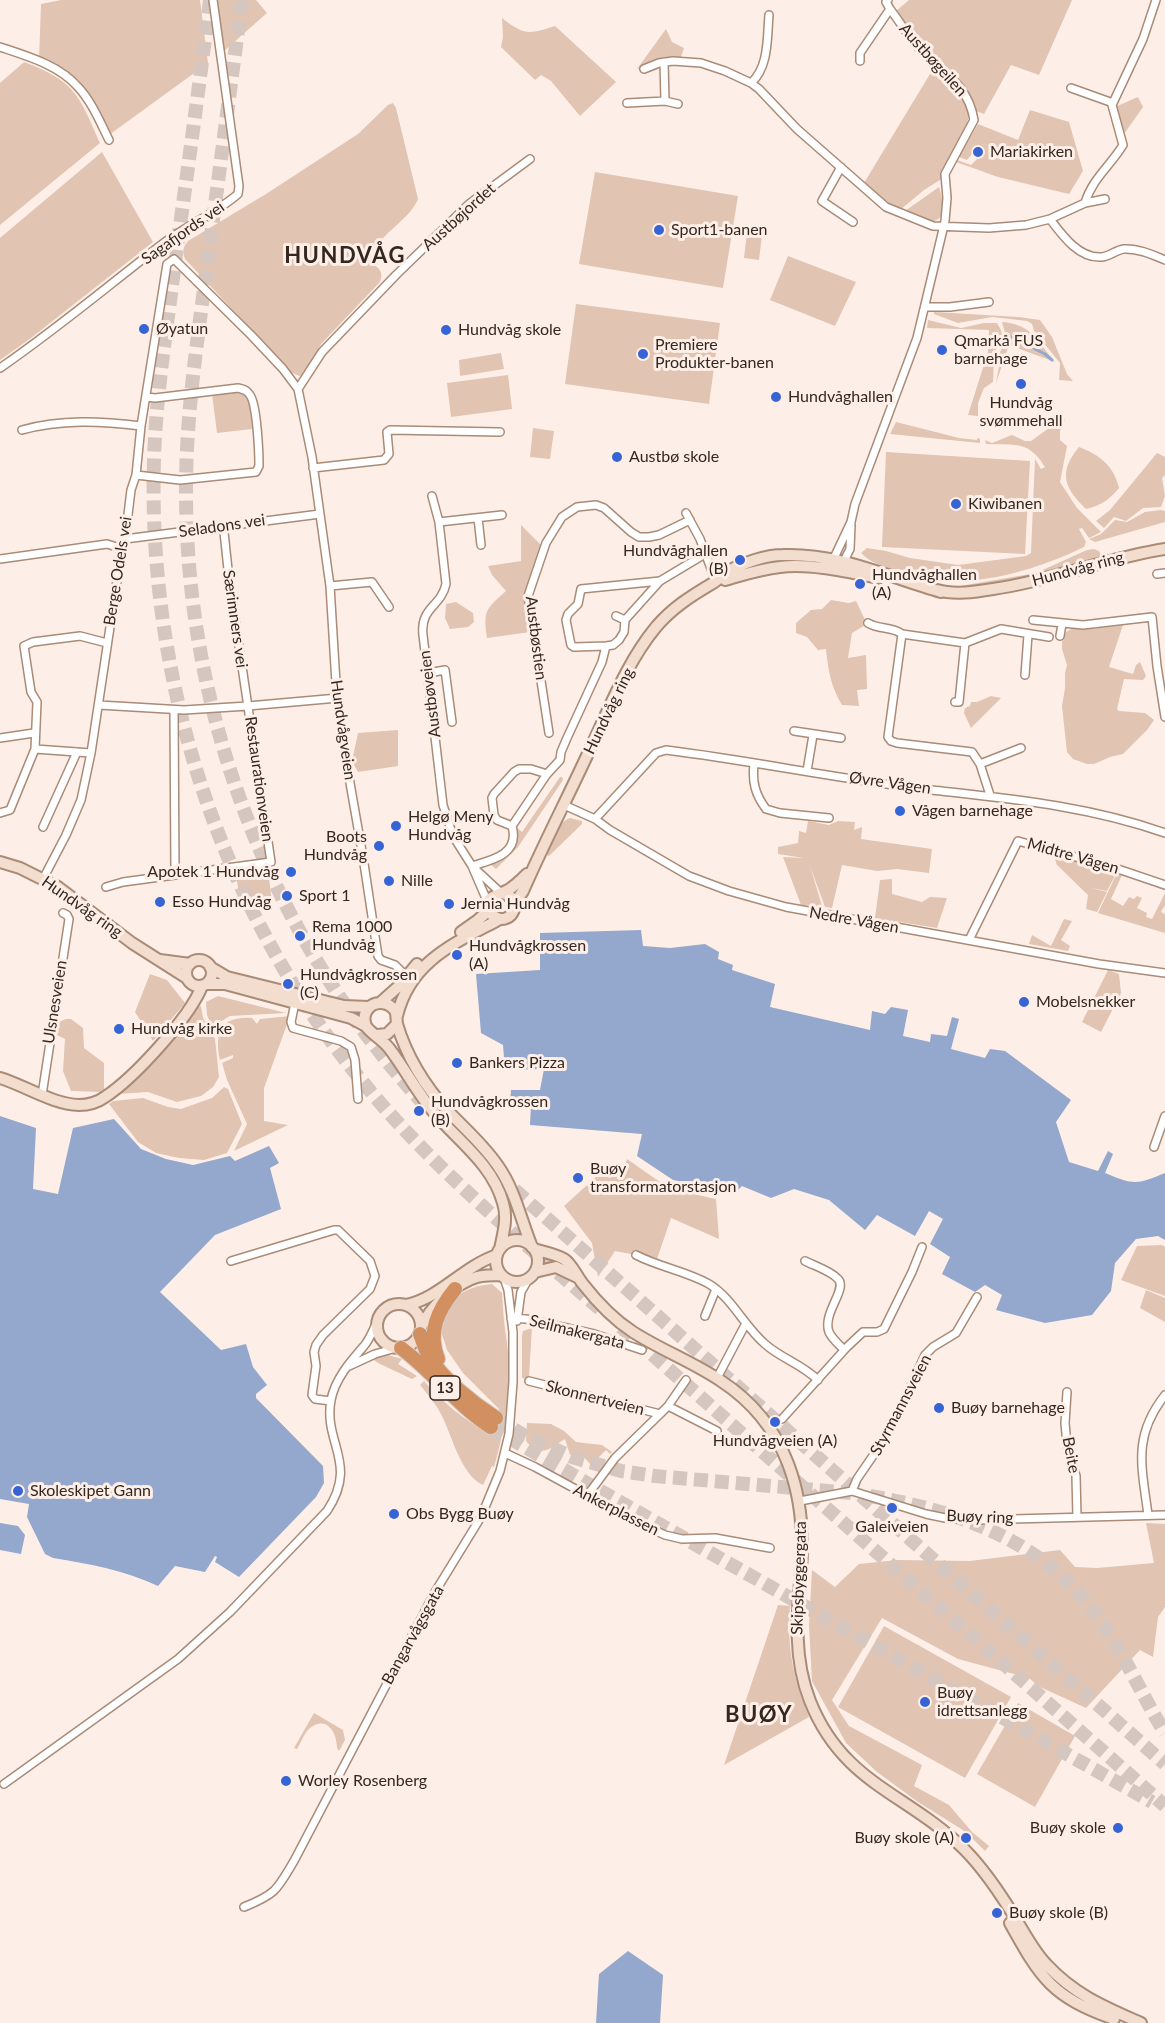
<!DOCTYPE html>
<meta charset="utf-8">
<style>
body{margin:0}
canvas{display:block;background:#fdefe7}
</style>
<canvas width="1165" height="2023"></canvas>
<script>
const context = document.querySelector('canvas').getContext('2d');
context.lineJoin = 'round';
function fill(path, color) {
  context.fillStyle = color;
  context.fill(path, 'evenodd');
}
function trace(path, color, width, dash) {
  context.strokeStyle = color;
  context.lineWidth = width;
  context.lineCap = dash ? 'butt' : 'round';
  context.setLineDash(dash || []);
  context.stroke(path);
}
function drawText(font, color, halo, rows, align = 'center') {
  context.font = font + ' Lato,sans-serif';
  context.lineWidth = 6;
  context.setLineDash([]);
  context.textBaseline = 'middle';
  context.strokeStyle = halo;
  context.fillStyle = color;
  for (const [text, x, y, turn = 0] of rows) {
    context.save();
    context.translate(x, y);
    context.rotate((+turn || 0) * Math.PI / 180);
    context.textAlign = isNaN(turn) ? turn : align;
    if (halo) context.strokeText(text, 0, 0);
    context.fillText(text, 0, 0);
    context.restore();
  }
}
fill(new Path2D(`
 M61 0H200L208 63 109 135 82 88 39 60 41 4Z
 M217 0H256L267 13 224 51Z
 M909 0H1072L1039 75 1011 65 984 114 976 111C962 80 943 69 921 46 911 36 904 22 896 11Z
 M502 18C525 36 529 34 555 26L616 82 580 116 551 81 541 75 535 80 501 47 503 37Z
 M666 29 672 42 684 48 681 57 666 59 637 69Z
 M24 62C75 81 79 95 100 143L0 225V83Z
 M933 69 947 79 962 98 969 115 966 128 949 156 945 174 940 180 924 190 900 210 888 205 864 183Z
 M1138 97 1143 107 1124 134 1115 107Z
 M393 103 396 108 418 199C409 221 382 231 373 254 367 268 387 265 380 282L321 344 307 371 300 376 292 373 185 259C182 251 183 247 188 241L266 194 358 134 388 105Z
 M1030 110 1069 122 1083 171 1069 194 998 177 956 162 957 160 971 165 985 151 982 147 977 148 967 160 959 157 978 124 1018 140Z
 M102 152 153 242 31 338 0 360V238Z
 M595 172 738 196 723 288 579 264Z
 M939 187C942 196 948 220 933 221 924 222 913 215 905 211Z
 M747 233 762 235 759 260 744 258Z
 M788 256 856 282 835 326 770 300Z
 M576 304 720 323 709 404 565 384Z
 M934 312 1019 317 1040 320 1052 337 1067 374 1073 381 1059 380 1060 363 1034 331 1032 324 1027 321 992 317 958 323 934 314Z
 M928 320 961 328 984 323H997C1009 341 996 342 994 358 993 365 994 374 993 382L984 388 978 403V416L968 415 988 352 989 330 927 328Z
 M1002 322C1032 324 1037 341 1055 362L1009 345 996 383 999 366 997 357 1007 340Z
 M501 353 504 369 460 376 459 360Z
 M508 375 512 409 451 417 447 383Z
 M237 392C253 397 251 415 252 429L217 433 212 394Z
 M1063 418 1065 419 1060 431V440L1067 446 1060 482 1077 508 1101 532 1089 538 1082 528 1079 529 1086 542 1084 547C1026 575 956 594 893 570 881 565 869 562 861 553L867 548 886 551 910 558 958 565 1026 556 1031 553 1035 459 1041 469 1045 467C1028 439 1015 446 986 444L985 440 992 443 1012 435 1025 441H1031Z
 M896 422 959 438 977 440V438L980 439V443L890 434Z
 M533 428 554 431 550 459 530 457Z
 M1079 447C1100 455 1114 466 1119 488 1109 500 1102 505 1086 509 1064 488 1058 472 1079 447Z
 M886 452 1030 461 1025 554 882 547Z
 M1157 453 1165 457V475L1162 478 1165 496 1161 507 1143 508 1126 521 1114 517 1104 528 1096 521 1110 510Z
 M1161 510 1165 511V522L1095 542 1089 539 1101 534 1115 520 1127 522 1145 512Z
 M521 525 541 545 526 589V608L530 632 487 638C483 610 486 609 506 591L492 575 488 566 521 561Z
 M1094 549 1099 551 1102 557C1056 572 1009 586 960 586L1036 573 1087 550Z
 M831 600 849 603 856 601 867 624 852 633 848 658 866 655 867 689 857 690 859 706 842 705C831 687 828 670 826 649L818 650 807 637 796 633V623L811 610 822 609Z
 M456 602 473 613 474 622 468 627 450 629 445 618 446 604Z
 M1123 625 1109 667 1133 674 1136 665 1140 662 1146 676 1143 680 1124 679 1117 709 1119 711 1145 713 1154 720 1147 730 1123 754 1110 757 1094 764H1087L1073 759 1067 752 1062 706 1065 688V673L1067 665 1062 649V642L1066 632 1073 628 1093 629Z
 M991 696 1001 698 971 728 964 713 965 708 970 706 971 702H977Z
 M398 730V766L358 772 352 761 358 733Z
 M560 777H562L563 780 518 847 496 869 490 864C512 858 518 850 516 827L522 832Z
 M570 818 582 821V824L549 856 547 855C550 842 556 823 570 818Z
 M808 821 829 825 838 821 855 822 854 830 862 827 861 839 932 849 929 873 897 869 877 871 842 865 832 908 825 907 810 866 822 906 801 905 783 857 804 858 778 854V847L798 843 799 831 806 833Z
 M1053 853 1117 872 1107 891 1091 888 1107 892 1097 912 1086 909 1088 895 1057 865Z
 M268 871 272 902 241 906 236 875Z
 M1117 873 1122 875 1111 899 1123 906 1129 897 1134 899 1137 896 1142 898 1137 908 1147 913 1146 917 1152 919 1165 893V905L1161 912 1165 914V933L1098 913Z
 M892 879V894L922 902 930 897 947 898 937 928 875 918 880 880Z
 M1064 919 1072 921 1061 940 1070 946 1068 951 1029 944 1032 935 1051 946Z
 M1108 970 1119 974 1121 993 1101 1032 1082 1022Z
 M150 974 167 980 185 1003 153 1041 135 1012Z
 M218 996 286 1013 230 1016 220 1022 217 1030 214 1031 207 1015 206 1002Z
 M201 1006 203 1018 215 1039 219 1077 213 1087 201 1096 177 1102 148 1092 118 1094 130 1085 193 1015 196 1007Z
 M290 1016 264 1088V1121L288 1125 234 1151 247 1124 227 1080 222 1063 233 1058V1055L220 1060C214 1032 221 1016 252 1018L257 1024 260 1019Z
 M66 1019H71L83 1028 84 1048 104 1063V1092L71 1091 63 1071 65 1039 57 1035 56 1030 59 1022Z
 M224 1087 228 1089 242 1124 227 1153 204 1160 179 1158 156 1153 138 1142 109 1104 113 1101 143 1098 168 1107 181 1109 212 1098Z
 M627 1159 670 1189 716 1199 719 1239 671 1218 657 1259 615 1251 598 1277 592 1243 564 1206 596 1177H622Z
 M1162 1245 1165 1247V1296L1121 1280 1137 1246Z
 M492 1284 502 1293C503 1310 504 1326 507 1343 512 1381 505 1431 494 1467L492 1466 483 1485C461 1475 452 1436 442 1416 437 1405 428 1395 420 1385L424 1381C443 1402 463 1420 489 1433L499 1409 463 1373 447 1350 439 1325C452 1298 461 1287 492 1284Z
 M1146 1290 1165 1298V1322L1140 1308Z
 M532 1328 529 1376 528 1379 522 1378V1336L523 1331Z
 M388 1355 402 1359 398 1364 417 1376 412 1379 380 1364 372 1359Z
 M527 1423 551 1424 564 1431 576 1442 602 1445 612 1452 610 1454 606 1450 591 1465 583 1456 570 1455 565 1439C551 1447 541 1460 526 1441Z
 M1146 1523 1165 1524V1607L1158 1617 1153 1657 1140 1650 1086 1708 1038 1686 1029 1678 958 1659 882 1618 832 1700 849 1726 922 1765 914 1786 949 1805 972 1832 989 1846 985 1851 966 1832 918 1802 877 1772 846 1743 812 1681 809 1625 812 1570 835 1587 859 1564 898 1560 970 1561 1060 1550 1075 1567 1097 1568 1154 1563Z
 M778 1605 790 1606C787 1649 793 1677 809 1717L724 1765Z
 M884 1626 1011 1697 965 1778 838 1707Z
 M1018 1703 1075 1736 1035 1807 977 1774Z
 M314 1713 343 1730 345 1740 339 1751 337 1748C337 1733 327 1715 310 1728 304 1733 301 1743 297 1749L294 1748Z`), '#e1c4b2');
fill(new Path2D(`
 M641 930 643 946 670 948 705 944 719 952 718 959 733 965 732 970 775 984 770 1007 870 1030 872 1011 885 1014 891 1007 908 1010 903 1036 930 1042 931 1034 947 1036 952 1017 959 1019 951 1049 985 1058 990 1049 1005 1051 1071 1100 1056 1122 1069 1162 1098 1171 1108 1151 1113 1154 1105 1173C1134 1185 1136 1185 1165 1173V1240L1158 1236 1136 1239 1115 1263 1111 1291 1092 1315 1045 1323 996 1310 1002 1295 985 1285 975 1292 942 1274 950 1257 930 1244 943 1219 929 1211 915 1236 877 1215 865 1230 829 1200 794 1189 771 1198 742 1186 736 1192 673 1180 637 1156 642 1134 530 1125 531 1105 510 1103 511 1090H540L544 1069 505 1070 503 1045 481 1033 476 974 540 970V933Z
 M0 1116 36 1128 33 1189 58 1194 73 1128 114 1119 141 1149 166 1159 193 1165 230 1156 235 1161 269 1146 279 1163 270 1168 281 1209 215 1235 160 1292 221 1350 246 1344 253 1367 267 1385 256 1394V1398L323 1466 324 1483 316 1497 239 1577 215 1562 217 1557 215 1556 205 1572 175 1566 158 1586C124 1570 90 1564 53 1558L45 1554 27 1517 29 1504 0 1499Z
 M0 1523 18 1526 25 1535 21 1554 0 1550Z
 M628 1951 663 1975 660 2023H596L599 1974Z`), '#94a7cc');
trace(new Path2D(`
 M1012 337 1026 340 1035 349 1045 354 1052 360`), '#94a7cc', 3);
trace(new Path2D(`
 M210 0C199 87 187 175 175 262 167 328 156 393 154 459 147 684 222 913 366 1086 434 1169 519 1238 600 1309
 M242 0C230 91 218 182 206 273 197 344 186 416 186 488 185 713 270 936 422 1102
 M483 1162 1165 1764
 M621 1327 1165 1806
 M496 1418 523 1435 572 1457 621 1471 655 1476 851 1493
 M491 1427 597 1489 1152 1802
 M870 1496C958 1511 1040 1539 1096 1614 1123 1651 1141 1694 1165 1733`), '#d5c7bf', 14, [14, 7]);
const street = new Path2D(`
 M888 0 886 2 890 9
 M0 47C27 56 59 65 78 87 92 102 100 122 109 140
 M644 69 659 63 673 61 701 63 725 71 751 83 759 89 797 129 886 207 933 226 989 228 1026 225 1050 219 1085 203 1105 199
 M751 83C769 67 767 38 769 15
 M1071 88 1113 103
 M665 101 678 104
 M627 103 665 101 664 62
 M841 167 822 201 853 222
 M1085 203C1092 179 1111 165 1123 145L1112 105 1143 39 1156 0
 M1050 219C1062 235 1079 259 1102 257 1110 256 1116 250 1124 249 1138 248 1153 255 1165 260
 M925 307H950L989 302
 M0 368C57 329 110 284 165 242 188 225 216 213 238 194L239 186 213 0
 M298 389 322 352 396 275 469 204 530 159
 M22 430C61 419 101 421 141 426
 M313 468 384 460 389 454 387 432 390 430 500 432
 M136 475 180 480 256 472 259 466C259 452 257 405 250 395 247 390 243 389 238 388L155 398 147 397
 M432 496 439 522 446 584C441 607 420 607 423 635L443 805 453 836 472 866C493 860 520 854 512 826L547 774 560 760 561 752 567 738 602 662 606 646 613 645 619 640 624 632 625 620 660 581 705 554
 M686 513 700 539 716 582
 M478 518 481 545
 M439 522 502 515
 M125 539 320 514
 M0 559 107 544 120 548
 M834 563V558L851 522 855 504 917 338 945 221 947 198 945 174 974 120C968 83 941 72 918 47 908 36 900 22 890 9L860 53V61
 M843 563 850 549 851 525
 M1157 574 1165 573
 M330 586 372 582 389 607
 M616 616 625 620
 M1033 620 1083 625 1152 617 1157 666 1165 717
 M868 623C879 630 892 626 902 634L965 643 1001 629 1049 637
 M902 634 888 737 891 741 897 743 972 752 980 764
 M1060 636 1062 624
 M606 646 574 647 571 645 566 620 568 614 578 604 581 589 660 581
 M428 673 445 670 452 722
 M1025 675 1028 635
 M955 702H959L965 643
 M99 705 184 710 248 706 338 698
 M174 710 175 875
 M794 731 841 738
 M549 733 528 596 546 543 562 517 577 507 596 505 604 508 631 532 639 537H649L659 535 690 520
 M0 738 34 733
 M91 753 35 749 37 702 31 692 24 646 33 642 80 636 107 643
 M754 764C752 782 755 794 766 809L780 813 829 818
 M807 771 813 735
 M990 795 980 764 1021 748
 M564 805 595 819 610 830 689 876 729 891 786 907 1099 964 1165 973
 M0 813 10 810 35 749
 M595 819 656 753 666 750C755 761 843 780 932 790 1012 799 1089 806 1165 833
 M512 826 497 820 494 815 492 798 494 794 514 772 519 769H531L547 774
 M43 827 77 752
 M43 879 66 835 81 800 91 753 120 561V548L125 539 131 490 136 475 141 426 167 264 174 259 251 335 283 369 298 389 312 457 330 586 336 683 343 743 363 857 378 956 381 960 395 965 406 976
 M106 887 123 882 271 862 229 579 224 532
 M488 903 472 866 501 893
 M969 940 1018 841 1112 867 1165 885
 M295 1003 291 1022 293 1028 341 1041 351 1047 355 1060 358 1099
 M42 1095 69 919 67 915 63 913
 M1154 1147 1165 1116
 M636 1255C659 1267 686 1271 709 1284 732 1298 744 1326 765 1344 782 1359 800 1363 818 1380
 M231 1261 334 1230H338L370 1261 375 1276 370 1289 323 1335 316 1345 314 1352 316 1366 312 1395 315 1399 331 1401
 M805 1261C815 1266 831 1271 838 1279 848 1289 822 1313 829 1332 832 1339 839 1344 844 1350
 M705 1316 716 1289
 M511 1318 526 1319 594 1334 642 1350
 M517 1321 521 1292 529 1278
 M349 1366 375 1354 396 1348
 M717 1378 745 1325
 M529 1381 660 1414 615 1458 587 1496
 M1067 1392 1065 1423 1067 1445 1076 1476 1077 1517
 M668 1406 717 1431
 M660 1414 668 1406 686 1380
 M782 1419 847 1347 863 1332H877L884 1329 912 1272 922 1247
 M505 1453 535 1467 636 1522 665 1535 682 1539 715 1538 770 1548
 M852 1491 857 1479 890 1431 925 1355 933 1347 956 1333 977 1297
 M800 1501 852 1491 926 1514 945 1518 975 1520 1165 1515
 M1148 1515C1142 1467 1132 1437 1165 1395
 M4 1784 178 1659 230 1612 327 1511C359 1463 323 1443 331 1400 335 1379 350 1362 364 1346 370 1339 373 1330 377 1322
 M244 1907C276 1894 277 1890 294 1861L435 1592 481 1517 500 1471 509 1434 513 1382V1332L508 1290 504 1278`);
const secondary = new Path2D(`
 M725 580C743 575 760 569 780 567 809 563 848 572 878 578
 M937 590C954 595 975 592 993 589 1051 581 1107 558 1165 549
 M0 862 20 868 58 887 132 943 187 978
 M504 893 512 898 515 906C512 920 500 923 490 913 483 894 497 897 508 890 515 886 521 880 527 874
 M515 903 523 891C544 843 569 795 591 747 610 707 627 662 656 627 672 608 691 596 713 583 718 580 722 576 727 572 742 563 766 555 783 555 840 553 888 577 941 592
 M461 932 478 920 489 910
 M186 973a13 13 0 1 1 26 0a13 13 0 1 1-26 0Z
 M160 960 190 964
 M210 967 227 977 344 1006 369 1007
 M206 984H225L351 1018 366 1026
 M381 1002 399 986 417 964
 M397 1016C410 961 455 943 500 919
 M397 1024C406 1055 425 1087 448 1111 465 1129 484 1145 498 1166 515 1190 521 1220 532 1247
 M377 1035 387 1034 397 1024 396 1012C389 1001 373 999 366 1012 364 1016 364 1021 366 1026 369 1032 383 1040 389 1048 406 1070 418 1095 437 1116 461 1143 493 1166 503 1203 508 1218 503 1234 500 1249
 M0 1078C26 1086 52 1104 79 1105 88 1105 98 1102 105 1097 134 1078 190 1017 202 986
 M496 1261a21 21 0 1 1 42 0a21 21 0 1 1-42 0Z
 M534 1249C544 1252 555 1254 564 1259 572 1264 577 1277 583 1284 597 1302 613 1319 633 1332 661 1350 693 1362 721 1381 787 1424 807 1495 801 1570 797 1615 793 1658 810 1701 843 1784 907 1793 964 1849 985 1870 1002 1896 1017 1921 1026 1936 1035 1953 1047 1965 1075 1995 1105 2007 1141 2023
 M535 1272 556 1267 577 1277
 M377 1326a22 22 0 1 1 44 0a22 22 0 1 1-44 0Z
 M406 1305C440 1298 462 1267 497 1255
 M421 1327C430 1307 456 1283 477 1277 485 1275 493 1275 501 1275
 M1010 1923C1041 1979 1052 1997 1114 2019`);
const highway = new Path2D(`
 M420 1334C423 1342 425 1349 429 1356 442 1379 474 1404 496 1418
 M401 1348C433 1372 457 1405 491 1427
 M438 1359C427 1332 438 1310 455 1289`);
trace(street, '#a98b77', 10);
trace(secondary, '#a98b77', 14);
trace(highway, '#d2cfce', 16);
trace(street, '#fff', 7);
trace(secondary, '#f2ddcf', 10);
trace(highway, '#d28f60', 14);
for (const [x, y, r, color] of [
 [978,152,6,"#3664d4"],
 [659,230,6,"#3664d4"],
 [144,329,6,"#3664d4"],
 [446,330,6,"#3664d4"],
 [942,350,6,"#3664d4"],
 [643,354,6,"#3664d4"],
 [1021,384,6,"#3664d4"],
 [776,397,6,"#3664d4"],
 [617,457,6,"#3664d4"],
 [956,504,6,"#3664d4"],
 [740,560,6,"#3664d4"],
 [860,584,6,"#3664d4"],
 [900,811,6,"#3664d4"],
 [396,826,6,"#3664d4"],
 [379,846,6,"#3664d4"],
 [291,872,6,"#3664d4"],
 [389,881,6,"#3664d4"],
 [287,896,6,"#3664d4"],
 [160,902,6,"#3664d4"],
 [449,904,6,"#3664d4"],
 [300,936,6,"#3664d4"],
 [457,955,6,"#3664d4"],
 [288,984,6,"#3664d4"],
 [1024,1002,6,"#3664d4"],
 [119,1029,6,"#3664d4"],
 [457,1063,6,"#3664d4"],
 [419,1111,6,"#3664d4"],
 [578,1178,6,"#3664d4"],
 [939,1408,6,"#3664d4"],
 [775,1422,6,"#3664d4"],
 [18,1491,6,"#3664d4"],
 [892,1508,6,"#3664d4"],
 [394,1514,6,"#3664d4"],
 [925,1702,6,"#3664d4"],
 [286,1781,6,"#3664d4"],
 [1118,1828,6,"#3664d4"],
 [966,1838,6,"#3664d4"],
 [997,1913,6,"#3664d4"]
]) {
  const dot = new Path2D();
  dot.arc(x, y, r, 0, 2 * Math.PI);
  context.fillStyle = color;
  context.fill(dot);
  trace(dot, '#fdefe7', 2);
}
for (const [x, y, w] of [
 [445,1388,30]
]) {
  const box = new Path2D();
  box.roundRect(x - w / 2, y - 12, w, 24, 4.5);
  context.fillStyle = '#fdefe7';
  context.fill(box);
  trace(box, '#33271f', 1.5);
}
drawText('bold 15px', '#33271f', null, [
 ["13",445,1388]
]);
drawText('16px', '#33271f', '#fdefe7', [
 ["Austbøgeilen",933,60,48],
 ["Austbøjordet",459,217,-42],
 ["Sagafjords vei",183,233,-35],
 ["Seladons vei",222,526,-8],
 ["Hundvåg ring",1078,569,-15],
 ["Berge Odels vei",118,571,-81],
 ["Særimners vei",235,619,82],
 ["Austbøstien",536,638,83],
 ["Austbøveien",430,694,-97],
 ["Hundvåg ring",609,711,-64],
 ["Hundvågveien",343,730,82],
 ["Restaurationveien",259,779,82],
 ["Øvre Vågen",890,783,8],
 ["Midtre Vågen",1073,856,16],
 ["Hundvåg ring",82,907,35],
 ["Nedre Vågen",854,920,10],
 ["Ulsnesveien",55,1002,-81],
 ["Seilmakergata",577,1332,14],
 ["Skonnertveien",595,1398,14],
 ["Styrmannsveien",901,1405,-62],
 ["Beite",1071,1455,79],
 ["Ankerplassen",616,1510,27],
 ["Buøy ring",980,1517,2],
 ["Skipsbyggergata",799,1578,-88],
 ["Bangarvågsgata",413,1635,-61]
]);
drawText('16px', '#33271f', '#fdefe7', [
 ["Mariakirken",990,152],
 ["Sport1-banen",671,230],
 ["Øyatun",156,329],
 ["Hundvåg skole",458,330],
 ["Qmarkå FUS",954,341],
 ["barnehage",954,359],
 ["Premiere",655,345],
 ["Produkter-banen",655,363],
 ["Hundvåghallen",788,397],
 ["Hundvåg",1021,403,"center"],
 ["svømmehall",1021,421,"center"],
 ["Austbø skole",629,457],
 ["Kiwibanen",968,504],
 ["Hundvåghallen",728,551,"right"],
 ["(B)",728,569,"right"],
 ["Hundvåghallen",872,575],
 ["(A)",872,593],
 ["Vågen barnehage",912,811],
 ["Helgø Meny",408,817],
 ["Hundvåg",408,835],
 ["Boots",367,837,"right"],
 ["Hundvåg",367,855,"right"],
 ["Apotek 1 Hundvåg",279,872,"right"],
 ["Nille",401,881],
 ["Sport 1",299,896],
 ["Esso Hundvåg",172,902],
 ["Jernia Hundvåg",461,904],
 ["Rema 1000",312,927],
 ["Hundvåg",312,945],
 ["Hundvågkrossen",469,946],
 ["(A)",469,964],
 ["Hundvågkrossen",300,975],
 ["(C)",300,993],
 ["Mobelsnekker",1036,1002],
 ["Hundvåg kirke",131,1029],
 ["Bankers Pizza",469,1063],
 ["Hundvågkrossen",431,1102],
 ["(B)",431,1120],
 ["Buøy",590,1169],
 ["transformatorstasjon",590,1187],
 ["Buøy barnehage",951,1408],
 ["Hundvågveien (A)",775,1441,"center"],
 ["Skoleskipet Gann",30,1491],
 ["Obs Bygg Buøy",406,1514],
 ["Galeiveien",892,1527,"center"],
 ["Buøy",937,1693],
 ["idrettsanlegg",937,1711],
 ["Worley Rosenberg",298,1781],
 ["Buøy skole",1106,1828,"right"],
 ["Buøy skole (A)",954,1838,"right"],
 ["Buøy skole (B)",1009,1913]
], 'left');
context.letterSpacing = '1.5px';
drawText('bold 22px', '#33271f', '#fdefe7', [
 ["HUNDVÅG",345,256],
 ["BUØY",759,1715]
]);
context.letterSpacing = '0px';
</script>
